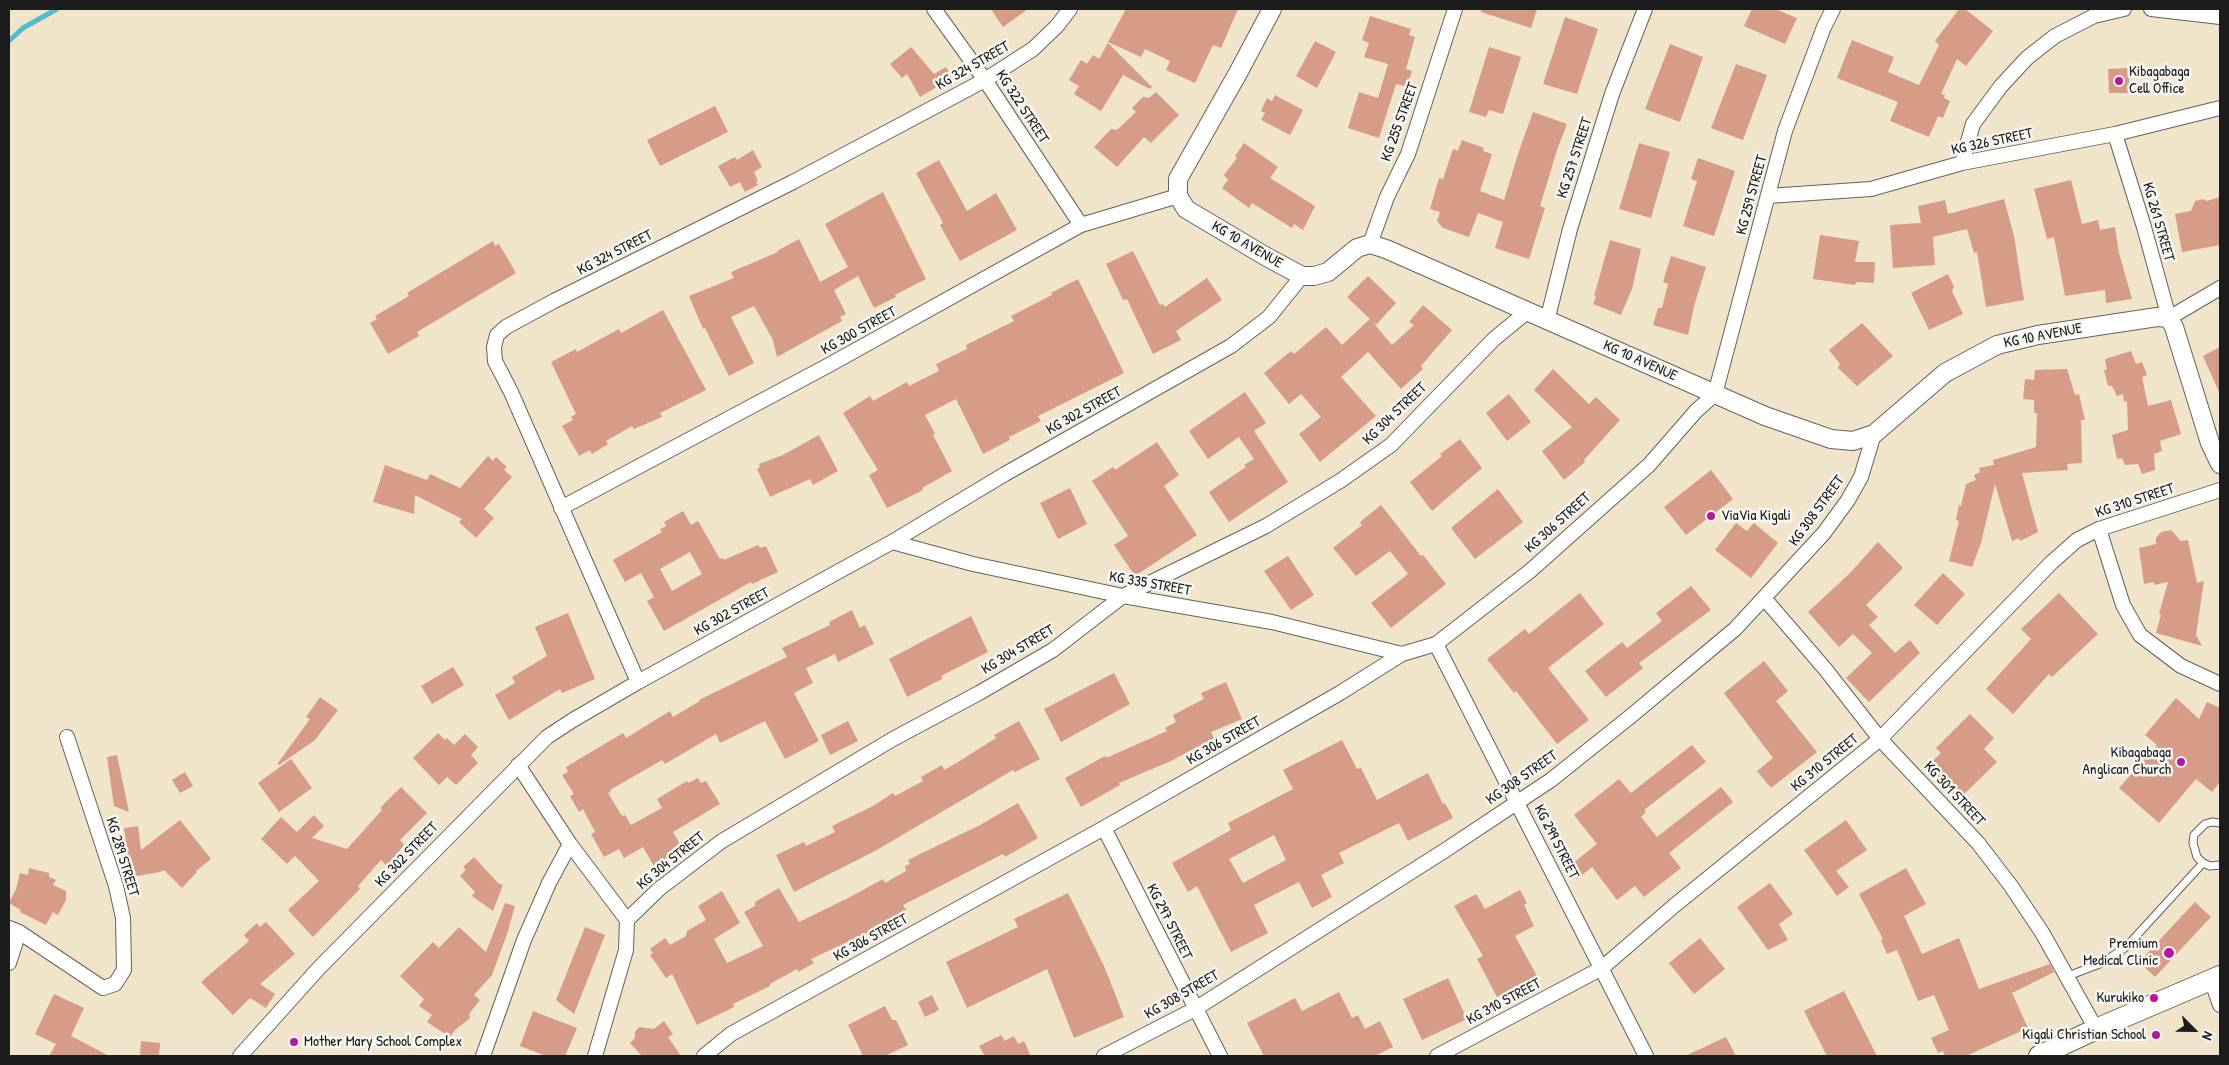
<!DOCTYPE html>
<html>
<head>
<meta charset="utf-8">
<style>
	body { margin:0 }
	#map { position:relative; width:2229px; height:1065px; overflow:hidden; background:#f0e4ca; font-family:"Patrick Hand",sans-serif }
	canvas { display:block }
	.frame { position:absolute; inset:0; border:10px solid #1c1c1c; pointer-events:none }
	.north { position:absolute; left:2169px; top:1005px; width:50px; height:50px; -webkit-text-stroke:4px #f6f6f2; paint-order:stroke; rotate:113deg; font-size:14px; font-weight:700; line-height:20px; text-align:center; color:#1c1c1c }
	.north::after { content:''; display:block; margin:auto; width:18px; height:22px; background:#1c1c1c; clip-path:polygon(50% 0,100% 100%,50% 72%,0 100%) }
</style>
</head>
<body>
<div id="map">
<canvas width="2229" height="1065"></canvas>
<div class="frame"></div>
<div class="north">N</div>
</div>
<script>
const c = document.querySelector('canvas').getContext('2d');
c.lineJoin = 'round';
function toPath(rows) {
  const path = new Path2D();
  for (const r of rows) {
    path.moveTo(r[0], r[1]);
    for (let i = 2; i < r.length; i += 2) path.lineTo(r[i], r[i + 1]);
  }
  return path;
}
function strokePath(path, color, width, dash) {
  c.strokeStyle = color;
  c.lineWidth = width;
  c.lineCap = dash ? 'butt' : 'round';
  c.setLineDash(dash || []);
  c.stroke(path);
}
function fill(path, color) {
  c.fillStyle = color;
  c.fill(path, 'evenodd');
}
function drawText(font, color, halo, rows, align = 'center') {
  c.font = font + ' "Patrick Hand",sans-serif';
  c.lineWidth = 5;
  c.setLineDash([]);
  c.textBaseline = 'middle';
  c.strokeStyle = halo;
  c.fillStyle = color;
  for (const [text, x, y, turn = 0] of rows) {
    c.save();
    c.translate(x, y);
    c.rotate((+turn || 0) * Math.PI / 180);
    c.textAlign = isNaN(turn) ? turn : align;
    if (halo) c.strokeText(text, 0, 0);
    c.fillText(text, 0, 0);
    c.restore();
  }
}
strokePath(toPath([
	[9,41,23,28,57,9]
]), '#51bccc', 5);
fill(toPath([
	[991,9,1028,9,1003,27],
	[1126,9,1238,9,1221,48,1213,45,1195,83,1166,70,1170,61,1145,49,1141,57,1108,42],
	[1481,9,1537,9,1531,28,1481,12],
	[1752,9,1775,9,1797,18,1785,44,1744,26],
	[1959,9,1965,9,1993,31,1966,66,1957,59,1941,94,1945,95,1944,98,1950,101,1943,118,1938,116,1929,137,1890,121,1898,102,1837,78,1852,40,1894,57,1888,72,1919,85,1939,45,1935,41],
	[1370,16,1411,29,1409,35,1415,37,1406,69,1412,71,1407,87,1396,84,1379,138,1348,128,1359,92,1378,98,1388,64,1364,57,1369,43,1362,40],
	[1565,17,1598,29,1577,94,1543,84],
	[1315,41,1336,52,1317,88,1296,76],
	[1108,43,1152,87,1150,89,1123,75,1101,111,1074,94,1079,86,1069,80,1081,60,1087,64,1093,55,1099,59],
	[1670,44,1703,57,1680,122,1645,109],
	[911,47,934,74,946,67,952,78,920,97,907,74,902,78,890,64],
	[1489,47,1521,57,1503,114,1489,110,1486,117,1469,112],
	[1736,64,1767,75,1743,140,1711,128],
	[2128,68,2130,93,2109,93,2108,69],
	[1156,92,1179,115,1151,143,1144,137,1117,167,1094,147,1111,129,1117,130,1136,112,1132,108,1143,97,1149,98],
	[1275,95,1303,110,1290,135,1261,120,1265,113,1261,111,1267,98,1272,101],
	[715,106,728,132,660,166,647,140],
	[1533,112,1567,124,1558,147,1540,206,1545,208,1529,259,1495,248,1503,222,1478,213,1469,237,1443,228,1437,221,1440,212,1430,209,1439,178,1443,179,1453,149,1458,151,1462,140,1484,148,1483,151,1492,154,1480,191,1504,200,1519,151],
	[1244,143,1278,167,1270,178,1315,206,1303,230,1294,224,1292,228,1252,203,1249,208,1222,188,1228,180,1224,175,1237,158,1235,156],
	[1639,143,1670,152,1651,218,1619,209],
	[753,150,762,167,754,172,758,181,756,182,758,185,745,192,740,182,730,187,718,166,735,157,737,160],
	[1698,158,1735,171,1714,236,1683,226,1697,181,1691,179],
	[939,160,967,211,996,193,1017,230,960,261,940,225,943,223,916,173],
	[2071,180,2082,224,2098,220,2100,230,2115,227,2119,253,2132,299,2106,303,2105,290,2065,296,2054,237,2047,239,2034,189],
	[883,192,926,279,895,295,896,297,874,308,858,276,834,290,846,314,840,317,842,321,777,357,773,340,754,306,731,317,754,363,729,376,705,328,703,329,689,296,734,278,731,272,778,252,777,251,799,239,820,282,848,267,825,224],
	[2220,197,2220,245,2182,252,2175,214,2191,211,2195,201,2203,199,2207,201],
	[2004,199,2014,236,2024,300,1986,307,1977,252,1974,253,1967,229,1933,237,1935,265,1893,268,1890,225,1921,223,1918,206,1945,200,1948,214],
	[1820,235,1859,241,1855,262,1875,262,1874,283,1856,282,1855,285,1813,279],
	[1610,240,1641,249,1632,289,1621,315,1593,304,1596,297,1594,296],
	[493,241,495,246,499,244,516,273,417,332,419,336,388,354,370,323,377,319,375,316,409,296,407,293],
	[1133,251,1160,305,1163,304,1165,307,1207,278,1222,300,1176,331,1181,340,1153,354,1127,299,1123,300,1106,264],
	[1671,256,1706,267,1694,306,1688,335,1653,325,1658,308,1662,308,1668,284,1663,282],
	[1948,274,1954,287,1952,291,1963,314,1929,330,1911,293],
	[1368,276,1396,303,1376,325,1347,297],
	[1078,279,1124,373,1038,416,1041,421,1009,437,1010,440,983,454,956,399,925,415,935,434,933,435,952,471,922,488,923,490,887,508,869,475,878,470,843,413,870,396,873,401,907,382,909,386,939,371,936,364,967,349,966,345,1014,321,1011,316,1052,295,1051,293],
	[1423,305,1452,330,1421,366,1423,369,1401,389,1368,352,1341,377,1376,416,1320,462,1299,434,1321,417,1301,394,1289,404,1264,373,1291,351,1294,354,1326,327,1342,345,1370,319,1392,345,1414,325,1409,322],
	[663,310,706,390,660,413,662,417,634,429,632,426,606,441,608,444,592,454,590,450,579,456,562,426,573,420,571,417,576,414,551,362,576,349,577,352,619,329,621,333],
	[1862,323,1893,356,1857,386,1838,368,1840,364,1829,350],
	[2220,347,2220,394,2203,356],
	[2131,351,2136,364,2142,362,2147,375,2142,377,2148,406,2171,400,2181,434,2160,441,2162,451,2154,454,2155,470,2142,474,2138,464,2125,465,2122,458,2117,459,2112,435,2128,430,2127,401,2124,402,2123,394,2117,396,2112,386,2108,386,2104,370,2107,370,2105,359],
	[1553,369,1589,404,1596,397,1620,420,1584,460,1585,462,1564,480,1542,451,1572,427,1534,390],
	[2067,369,2075,395,2079,394,2085,420,2081,420,2082,463,2067,464,2068,470,2022,473,2038,532,2020,541,2019,538,2012,541,1995,484,1981,543,1972,567,1949,561,1959,521,1956,520,1959,505,1961,506,1966,484,1976,480,1974,475,1980,472,1979,468,1994,465,1993,460,2036,447,2037,413,2034,413,2034,400,2023,399,2025,379,2034,380,2035,370],
	[1245,392,1266,423,1254,431,1288,482,1229,522,1209,492,1246,467,1244,465,1254,459,1239,437,1208,459,1189,431],
	[1509,394,1531,422,1507,441,1486,413],
	[819,435,838,471,813,485,810,479,770,497,757,469,760,467,759,464,783,455],
	[1460,439,1482,468,1432,511,1410,482,1442,456,1440,454],
	[1157,442,1179,475,1164,486,1197,535,1135,576,1114,545,1128,536,1092,481,1113,467,1115,470],
	[488,456,493,461,496,457,507,467,504,470,512,477,484,509,494,518,476,538,459,522,462,519,415,495,414,514,373,502,385,465,427,480,430,474,460,488],
	[1711,470,1733,499,1686,535,1664,507],
	[1070,488,1087,524,1058,539,1040,503],
	[1498,489,1523,522,1475,559,1451,528],
	[1381,505,1421,556,1423,555,1446,584,1391,628,1371,603,1408,574,1390,551,1356,576,1333,548,1362,525,1360,522],
	[683,511,691,525,698,521,720,559,723,558,724,560,758,545,760,548,766,546,778,572,752,584,751,582,664,631,647,601,654,597,641,573,625,582,613,560,662,532,660,529,666,526,664,522],
	[690,552,702,574,672,591,660,569],
	[1736,523,1747,531,1754,523,1778,543,1751,578,1715,550],
	[2171,530,2181,541,2188,540,2197,583,2204,581,2196,635,2202,646,2156,633,2161,615,2159,614,2168,582,2154,585,2154,582,2144,584,2139,548,2156,544,2156,538,2161,532],
	[1878,542,1903,568,1866,605,1878,617,1869,625,1895,653,1910,640,1920,653,1869,702,1846,678,1872,653,1853,634,1839,647,1808,612,1849,574],
	[1288,556,1314,595,1291,610,1264,571],
	[1943,573,1965,594,1937,625,1914,605],
	[1691,586,1711,610,1639,663,1643,668,1606,697,1585,671,1622,642,1627,648,1662,621,1656,613],
	[1580,593,1604,624,1548,668,1589,720,1557,744,1516,691,1514,693,1487,659,1525,629,1529,634],
	[2059,593,2098,634,2052,677,2049,674,2013,714,1986,689,2031,639,2021,629],
	[852,610,860,628,865,625,874,644,838,662,835,654,806,668,813,683,794,693,819,741,785,759,765,721,720,743,716,734,665,764,662,760,610,790,611,792,608,793,622,816,625,815,631,825,662,808,657,799,687,781,688,783,698,778,701,783,706,781,720,804,673,832,683,850,654,866,643,847,624,858,619,849,604,857,591,834,595,832,583,809,579,812,570,796,574,794,562,775,568,772,566,767,623,733,626,738,670,711,673,717,700,701,699,700,787,657,782,648,830,625,829,622],
	[568,613,595,679,562,693,560,689,509,720,495,695,515,683,512,677,547,656,535,627],
	[971,616,988,652,941,676,942,679,907,697,889,659],
	[1764,661,1788,691,1776,701,1817,752,1771,788,1757,771,1773,758,1724,693],
	[453,667,464,685,432,704,421,686],
	[1114,673,1130,704,1061,742,1044,709],
	[1226,682,1242,719,1211,732,1214,738,1171,761,1119,783,1120,785,1081,807,1065,778,1105,756,1106,758,1167,731,1165,728,1176,722,1173,715,1204,699,1201,693],
	[320,697,338,710,315,740,279,765,278,763,310,719,306,717],
	[2176,698,2199,719,2207,702,2220,708,2220,782,2212,792,2196,779,2159,823,2119,788,2157,745,2145,735],
	[1970,714,1994,738,1984,749,1997,762,1956,802,1925,768,1941,753,1936,748],
	[848,721,858,741,830,755,821,735],
	[1019,721,1040,759,1015,772,1013,770,875,851,794,892,776,855,804,842,806,846,835,832,832,826,873,806,893,793,895,796,923,781,921,777,942,765,944,770,958,762,996,738,994,735],
	[438,733,445,740,447,738,454,745,465,734,478,747,471,755,478,763,456,785,447,777,439,785,413,758],
	[1342,740,1357,769,1361,768,1377,800,1428,773,1443,804,1445,803,1453,818,1408,841,1399,823,1339,853,1344,863,1321,875,1332,897,1312,908,1299,882,1254,905,1268,933,1231,952,1197,886,1188,892,1172,863,1231,830,1228,823,1293,789,1283,770],
	[1274,835,1286,860,1243,883,1229,859],
	[1692,745,1706,762,1644,810,1646,812,1641,817,1657,837,1721,787,1733,802,1669,853,1681,868,1644,897,1635,886,1617,900,1592,867,1577,879,1568,867,1597,844,1574,815,1619,779,1631,793],
	[117,755,129,812,114,806,107,757],
	[291,759,312,788,279,812,258,783],
	[185,772,193,786,180,793,172,780],
	[401,787,427,813,400,840,404,845,387,866,381,860,358,886,360,889,313,937,288,910,319,881,295,856,287,864,261,839,281,817,297,832,314,815,324,826,312,838,347,849,382,810,380,808],
	[1018,803,1038,838,1005,857,1003,854,903,905,906,910,873,930,811,959,814,963,798,972,797,969,770,984,770,986,733,1004,734,1007,697,1025,672,974,666,978,650,955,653,953,650,949,665,938,670,945,686,936,687,931,706,920,698,906,722,891,740,923,714,939,727,963,763,946,744,912,755,906,755,902,779,888,799,922,850,897,883,879,885,883,906,871,905,866,910,864,908,860,980,825],
	[180,820,211,859,196,871,197,872,182,888,164,870,160,872,131,877,124,828,138,826,141,850],
	[1846,820,1867,850,1836,871,1849,887,1837,896,1804,850],
	[474,857,498,883,503,885,493,911,472,896,475,892,460,876,466,870,463,867],
	[29,868,49,873,49,877,56,880,53,885,66,891,66,900,58,915,53,912,46,925,20,912,21,910,9,903,16,889,20,873,28,875],
	[1906,868,1926,904,1904,916,1922,954,1959,938,1979,989,2050,964,2054,972,2012,993,2028,1028,1966,1056,1945,1056,1943,1051,1938,1053,1931,1038,1949,1030,1934,995,1918,1001,1897,950,1887,954,1881,940,1883,939,1859,894],
	[1770,883,1793,914,1779,924,1788,940,1768,950,1737,907],
	[1520,890,1527,903,1524,905,1534,926,1515,936,1537,976,1497,997,1477,959,1483,956,1454,906,1476,894,1485,909],
	[1068,893,1104,966,1124,1017,1074,1038,1047,969,967,1008,946,962,1018,927,1014,919],
	[2195,902,2211,917,2155,977,2139,962],
	[505,903,515,906,507,934,492,975,474,995,480,1000,469,1014,470,1018,455,1030,450,1037,427,1022,432,1015,419,1006,424,999,400,976,433,942,439,948,459,927,486,952],
	[266,922,295,954,260,984,275,994,266,1008,250,998,233,1015,201,982,249,941,244,935,257,923,260,927],
	[585,927,605,935,574,1014,556,1000],
	[1700,938,1725,969,1694,994,1669,963],
	[1448,978,1467,1019,1422,1040,1403,999],
	[1844,991,1877,1056,1827,1056,1804,1011],
	[1339,992,1352,1018,1358,1015,1365,1029,1380,1021,1393,1047,1375,1056,1264,1056,1247,1023,1295,998,1302,1011],
	[54,994,84,1008,71,1036,109,1056,49,1056,56,1044,35,1034],
	[932,995,939,1010,925,1017,918,1002],
	[885,1006,892,1020,896,1020,908,1045,885,1056,863,1056,848,1025],
	[533,1011,577,1028,565,1056,546,1056,520,1046],
	[664,1021,673,1034,668,1037,681,1056,642,1056,630,1043,635,1038,635,1032,639,1027,654,1029],
	[1001,1035,1005,1041,1014,1036,1018,1044,1024,1041,1031,1056,985,1056,979,1046],
	[1726,1037,1736,1056,1685,1056],
	[141,1041,160,1043,159,1056,140,1056]
]), '#d69c87');
const service = toPath([
	[2220,823,2212,822,2205,824,2194,835,2193,843,2197,857,2203,863,2210,866,2220,865],
	[2068,976,2102,963,2126,947,2203,863]
]);
const minor = toPath([
	[934,9,985,80,1081,225],
	[2151,9,2220,17],
	[2115,134,2144,227,2169,318,2220,288],
	[1962,163,1973,124,2001,86,2027,58,2055,36,2094,16,2124,9],
	[1768,196,1871,189,1962,163,2115,134,2220,108],
	[1370,244,1387,197,1408,154,1455,9],
	[1547,321,1570,229,1612,94,1645,9],
	[561,508,829,365,1081,225,1178,196],
	[2099,529,2123,605,2140,635,2181,666,2220,684],
	[892,542,973,564,1123,596,1272,622,1402,654],
	[1764,598,1826,670,1880,739,1978,843,2011,886,2043,934,2096,1029],
	[1436,644,1646,1056],
	[638,682,511,392,495,361,494,347,497,335,506,327,554,301,793,182,985,80,1033,49,1057,26,1070,9],
	[518,765,570,844,627,920],
	[1104,828,1220,1056],
	[9,928,19,932,103,988,115,984,124,970,123,918,116,886,67,737],
	[9,963,19,932],
	[2211,979,2220,1005],
	[240,1056,319,968,547,737,573,720,638,682,892,542,1005,474,1231,346,1269,317,1302,276],
	[483,1056,524,940,549,883,570,844],
	[595,1056,626,950,627,920,659,889,722,841,893,739,979,693,1053,650,1123,596,1266,526,1340,481,1391,445,1494,339,1528,311],
	[704,1056,731,1034,1104,828,1340,693,1402,654,1436,644,1530,571,1649,465,1696,411,1715,394,1785,131,1824,27,1833,9],
	[1104,1056,1195,1009,1444,851,1551,780,1631,716,1735,629,1824,533,1848,500,1861,477,1874,434],
	[1437,1056,1602,968,1675,905,1880,739,2051,563,2077,540,2099,529,2220,490]
]);
const tertiary = toPath([
	[1272,9,1238,73,1178,179,1178,196,1186,209,1265,256,1302,276,1314,276,1328,272,1357,248,1370,244,1386,249,1765,416,1831,439,1853,441,1874,434,1945,373,1997,345,2038,335,2157,317,2169,318,2174,327,2210,443,2220,464]
]);
const secondary = toPath([
	[2039,1056,2096,1029,2220,976]
]);
strokePath(service, '#666259', 9);
strokePath(minor, '#666259', 16);
strokePath(tertiary, '#666259', 20);
strokePath(secondary, '#666259', 22);
strokePath(service, '#fff', 7);
strokePath(minor, '#fff', 14);
strokePath(tertiary, '#fff', 18);
strokePath(secondary, '#fff', 20);
for (const [x, y, r, color] of [
	[2119,81,5,"#b5179e"],
	[1711,516,5,"#b5179e"],
	[2181,762,5,"#b5179e"],
	[2169,953,6,"#b5179e"],
	[2154,998,5,"#b5179e"],
	[2156,1035,5,"#b5179e"],
	[294,1042,5,"#b5179e"]
]) {
  const dot = new Path2D();
  dot.arc(x, y, r, 0, 2 * Math.PI);
  c.fillStyle = color;
  c.fill(dot);
  strokePath(dot, '#f6f6f2', 2);
}
drawText('15px', '#1c1c1c', '#f6f6f2', [
	["KG 324 STREET",973,66,-30],
	["KG 322 STREET",1022,107,57],
	["KG 255 STREET",1400,122,-70],
	["KG 326 STREET",1992,142,-12],
	["KG 257 STREET",1575,158,-72],
	["KG 259 STREET",1752,195,-75],
	["KG 261 STREET",2158,222,74],
	["KG 10 AVENUE",1247,245,30],
	["KG 324 STREET",615,253,-27],
	["KG 300 STREET",859,331,-29],
	["KG 10 AVENUE",2043,336,-11],
	["KG 10 AVENUE",1640,361,24],
	["KG 302 STREET",1084,411,-29],
	["KG 304 STREET",1395,414,-44],
	["KG 310 STREET",2135,501,-18],
	["KG 308 STREET",1817,511,-54],
	["KG 306 STREET",1558,523,-42],
	["KG 335 STREET",1150,584,10],
	["KG 302 STREET",732,612,-29],
	["KG 304 STREET",1018,650,-31],
	["KG 306 STREET",1224,741,-30],
	["KG 310 STREET",1825,763,-39],
	["KG 308 STREET",1522,778,-35],
	["KG 301 STREET",1954,794,47],
	["KG 299 STREET",1556,842,63],
	["KG 302 STREET",407,855,-46],
	["KG 289 STREET",122,857,73],
	["KG 304 STREET",671,861,-39],
	["KG 297 STREET",1169,922,63],
	["KG 306 STREET",871,938,-29],
	["KG 308 STREET",1182,995,-30],
	["KG 310 STREET",1504,1002,-28]
]);
drawText('15px', '#1c1c1c', '#f6f6f2', [
	["Kibagabaga",2129,72,"left"],
	["Cell Office",2129,89,"left"],
	["ViaVia Kigali",1721,516,"left"],
	["Kibagabaga",2171,753],
	["Anglican Church",2171,770],
	["Premium",2158,944],
	["Medical Clinic",2158,961],
	["Kurukiko",2144,998],
	["Kigali Christian School",2146,1035],
	["Mother Mary School Complex",304,1042,"left"]
], 'right');
</script>
</body>
</html>
